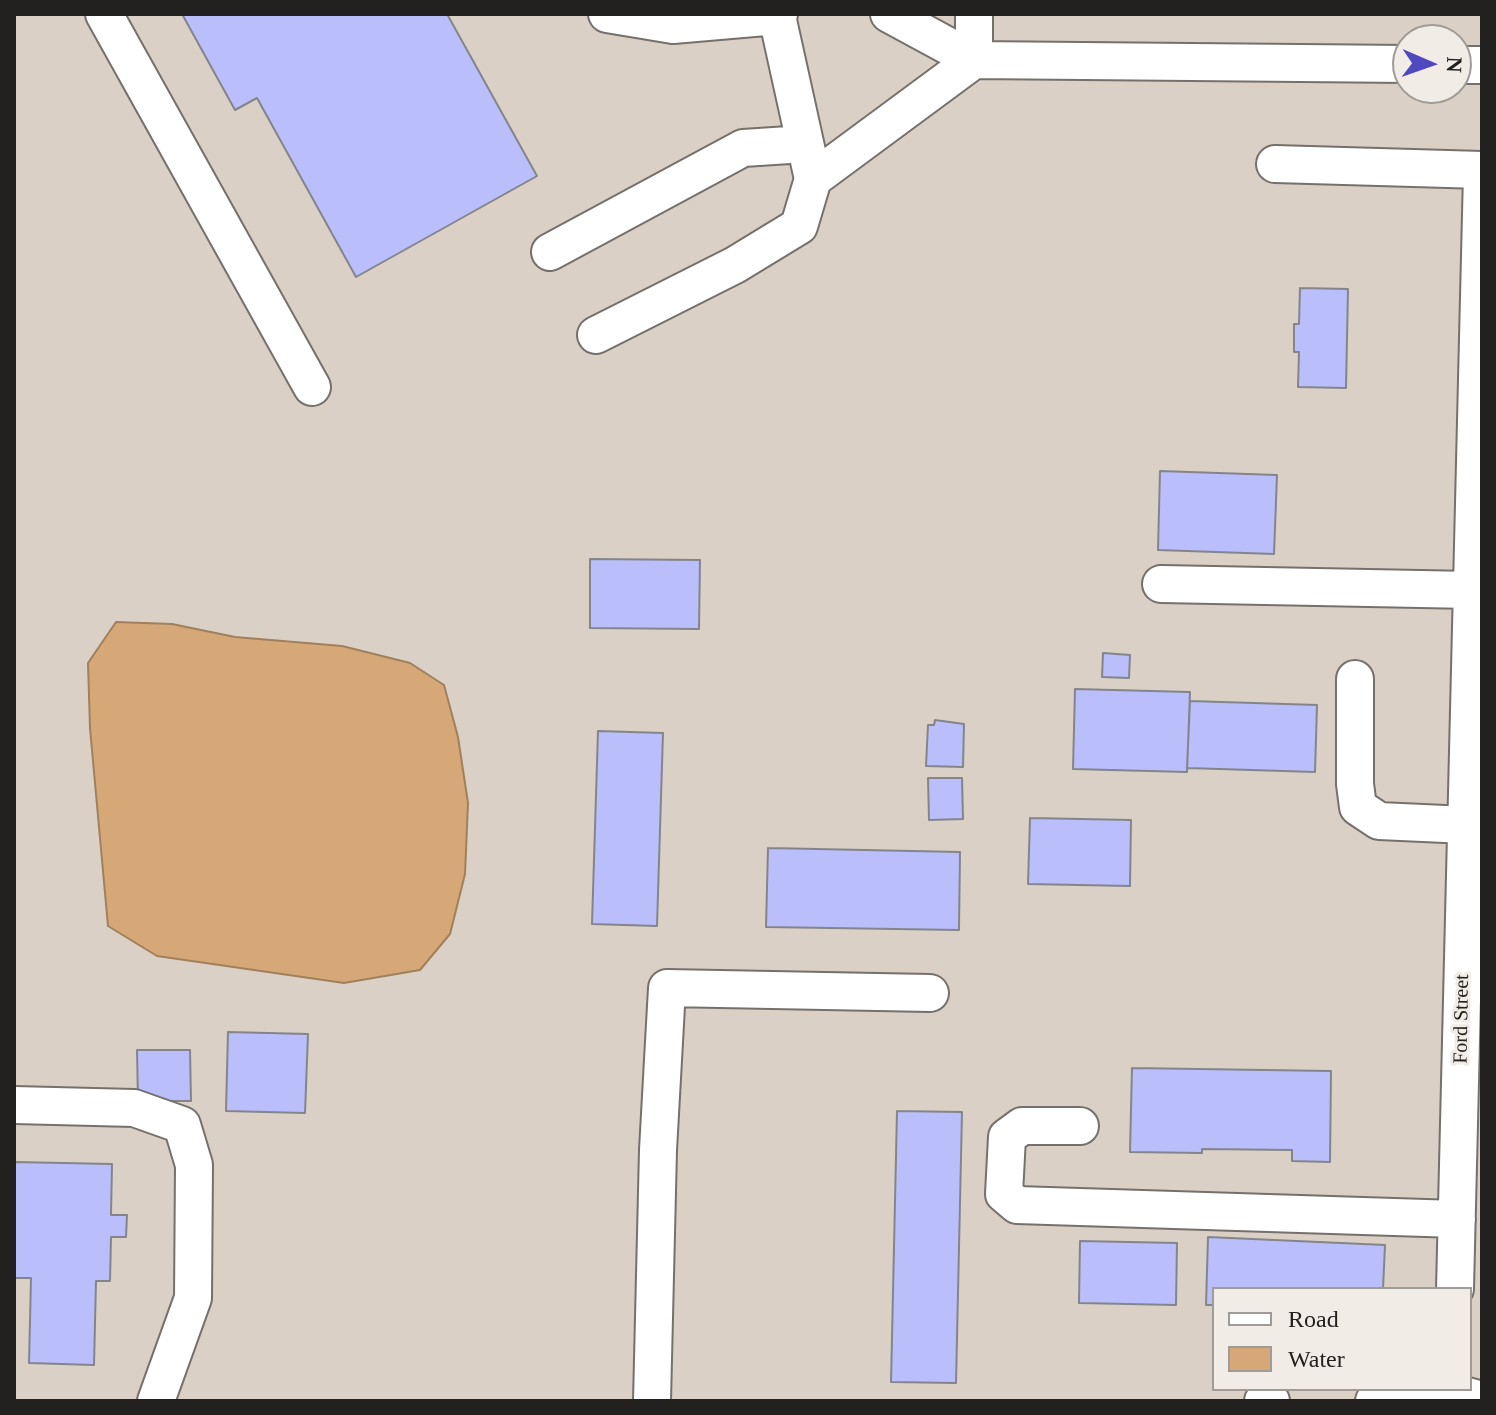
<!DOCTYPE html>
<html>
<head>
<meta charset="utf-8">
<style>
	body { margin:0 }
	#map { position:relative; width:1496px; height:1415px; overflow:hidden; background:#e4dfd9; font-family:"Times New Roman",serif }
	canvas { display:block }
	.frame { position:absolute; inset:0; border:16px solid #23211f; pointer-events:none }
	.legend { position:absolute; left:1212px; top:1287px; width:260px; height:104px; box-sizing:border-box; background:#f1ece6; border:2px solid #9f9b96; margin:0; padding:10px 14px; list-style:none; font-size:24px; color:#23211f }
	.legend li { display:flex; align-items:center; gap:16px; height:40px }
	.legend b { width:40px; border:2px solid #9f9b96 }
	.north { position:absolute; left:1392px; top:24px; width:80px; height:80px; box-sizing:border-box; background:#f1ece6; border:2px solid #9f9b96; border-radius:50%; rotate:92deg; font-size:22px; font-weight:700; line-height:32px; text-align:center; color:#23211f }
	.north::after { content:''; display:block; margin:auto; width:28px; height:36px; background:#5048bf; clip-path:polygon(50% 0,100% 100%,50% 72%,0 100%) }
</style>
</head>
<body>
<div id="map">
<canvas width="1496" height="1415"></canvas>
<div class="frame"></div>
<ul class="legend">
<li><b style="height:10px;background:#fff"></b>Road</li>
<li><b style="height:22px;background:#d6a877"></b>Water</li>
</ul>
<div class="north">N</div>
</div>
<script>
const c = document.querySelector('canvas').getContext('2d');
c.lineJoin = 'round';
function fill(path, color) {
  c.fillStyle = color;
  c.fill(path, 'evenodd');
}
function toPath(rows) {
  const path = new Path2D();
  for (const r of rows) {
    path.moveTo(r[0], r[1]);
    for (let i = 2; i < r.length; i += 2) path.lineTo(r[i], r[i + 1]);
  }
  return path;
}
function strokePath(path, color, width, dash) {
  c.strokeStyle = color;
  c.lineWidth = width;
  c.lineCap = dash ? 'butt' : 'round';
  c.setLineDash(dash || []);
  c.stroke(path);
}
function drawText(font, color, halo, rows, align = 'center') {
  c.font = font + ' "Times New Roman",serif';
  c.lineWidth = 6;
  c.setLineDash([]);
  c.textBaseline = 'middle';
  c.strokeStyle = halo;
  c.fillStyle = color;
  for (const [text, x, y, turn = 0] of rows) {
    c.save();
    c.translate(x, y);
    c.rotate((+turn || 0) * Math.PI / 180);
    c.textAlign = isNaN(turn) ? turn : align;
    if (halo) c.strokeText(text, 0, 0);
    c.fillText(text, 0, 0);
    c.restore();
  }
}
fill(toPath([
	[14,14,1482,14,1482,1401,14,1401],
	[1408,40,1456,40,1456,88,1408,88],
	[1214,1289,1470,1289,1470,1389,1214,1389]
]), '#dbd0c6');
const water = toPath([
	[116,622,172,624,235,637,342,646,410,663,444,685,458,737,468,803,465,874,450,934,420,970,344,983,157,956,108,926,90,728,88,663,116,622]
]);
fill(water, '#d6a877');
strokePath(water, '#a0805d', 2);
const building = toPath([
	[182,14,447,14,537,176,356,277,257,98,235,110,182,14],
	[1300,288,1348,289,1346,388,1298,387,1299,352,1294,352,1294,324,1299,324,1300,288],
	[1160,471,1277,475,1274,554,1158,550,1160,471],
	[590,559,700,560,699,629,590,628,590,559],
	[1103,653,1130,655,1129,678,1102,677,1103,653],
	[1075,689,1190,692,1187,772,1073,769,1075,689],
	[1190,701,1317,705,1315,772,1187,768,1190,701],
	[935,720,964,724,963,767,926,766,928,725,934,725,935,720],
	[598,731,663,733,657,926,592,924,598,731],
	[928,778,962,778,963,819,929,820,928,778],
	[1030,818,1131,820,1130,886,1028,884,1030,818],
	[768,848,960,852,959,930,766,927,768,848],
	[228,1032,308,1034,305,1113,226,1111,228,1032],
	[137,1050,190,1050,191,1101,138,1101,137,1050],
	[1132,1068,1331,1071,1330,1162,1292,1161,1292,1150,1202,1149,1202,1153,1130,1152,1132,1068],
	[897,1111,962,1112,956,1383,891,1382,897,1111],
	[14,1162,112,1164,111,1215,127,1215,126,1237,111,1237,110,1281,96,1281,94,1365,29,1363,31,1278,14,1278,14,1162],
	[1208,1237,1385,1245,1383,1289,1214,1289,1214,1305,1206,1305,1208,1237],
	[1080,1241,1177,1243,1176,1305,1079,1303,1080,1241]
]);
fill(building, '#babffb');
strokePath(building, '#84858b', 2);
const minor = toPath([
	[104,14,312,387],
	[607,14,673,25,777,16],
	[889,14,974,60,974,14],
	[1456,65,1482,65],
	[1275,164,1482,170],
	[813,179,974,60,1408,64],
	[550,252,743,148,805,144],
	[596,335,735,265,799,226,813,179,777,16,779,14],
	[1161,584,1472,590],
	[1355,679,1355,784,1358,807,1379,821,1467,825],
	[14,1105,134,1108,182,1125,194,1165,193,1298,156,1401],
	[1080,1126,1022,1126,1007,1137,1004,1194,1017,1205,1457,1219],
	[1455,1289,1482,173],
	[652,1401,658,1150,667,988,930,993],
	[1263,1401,1271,1401],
	[1374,1401,1418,1392,1446,1390,1482,1400]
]);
strokePath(minor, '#75706b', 40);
strokePath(minor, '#fff', 36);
drawText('20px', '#23211f', '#f1ece6', [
	["Ford Street",1462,1019,-89]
]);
</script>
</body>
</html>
